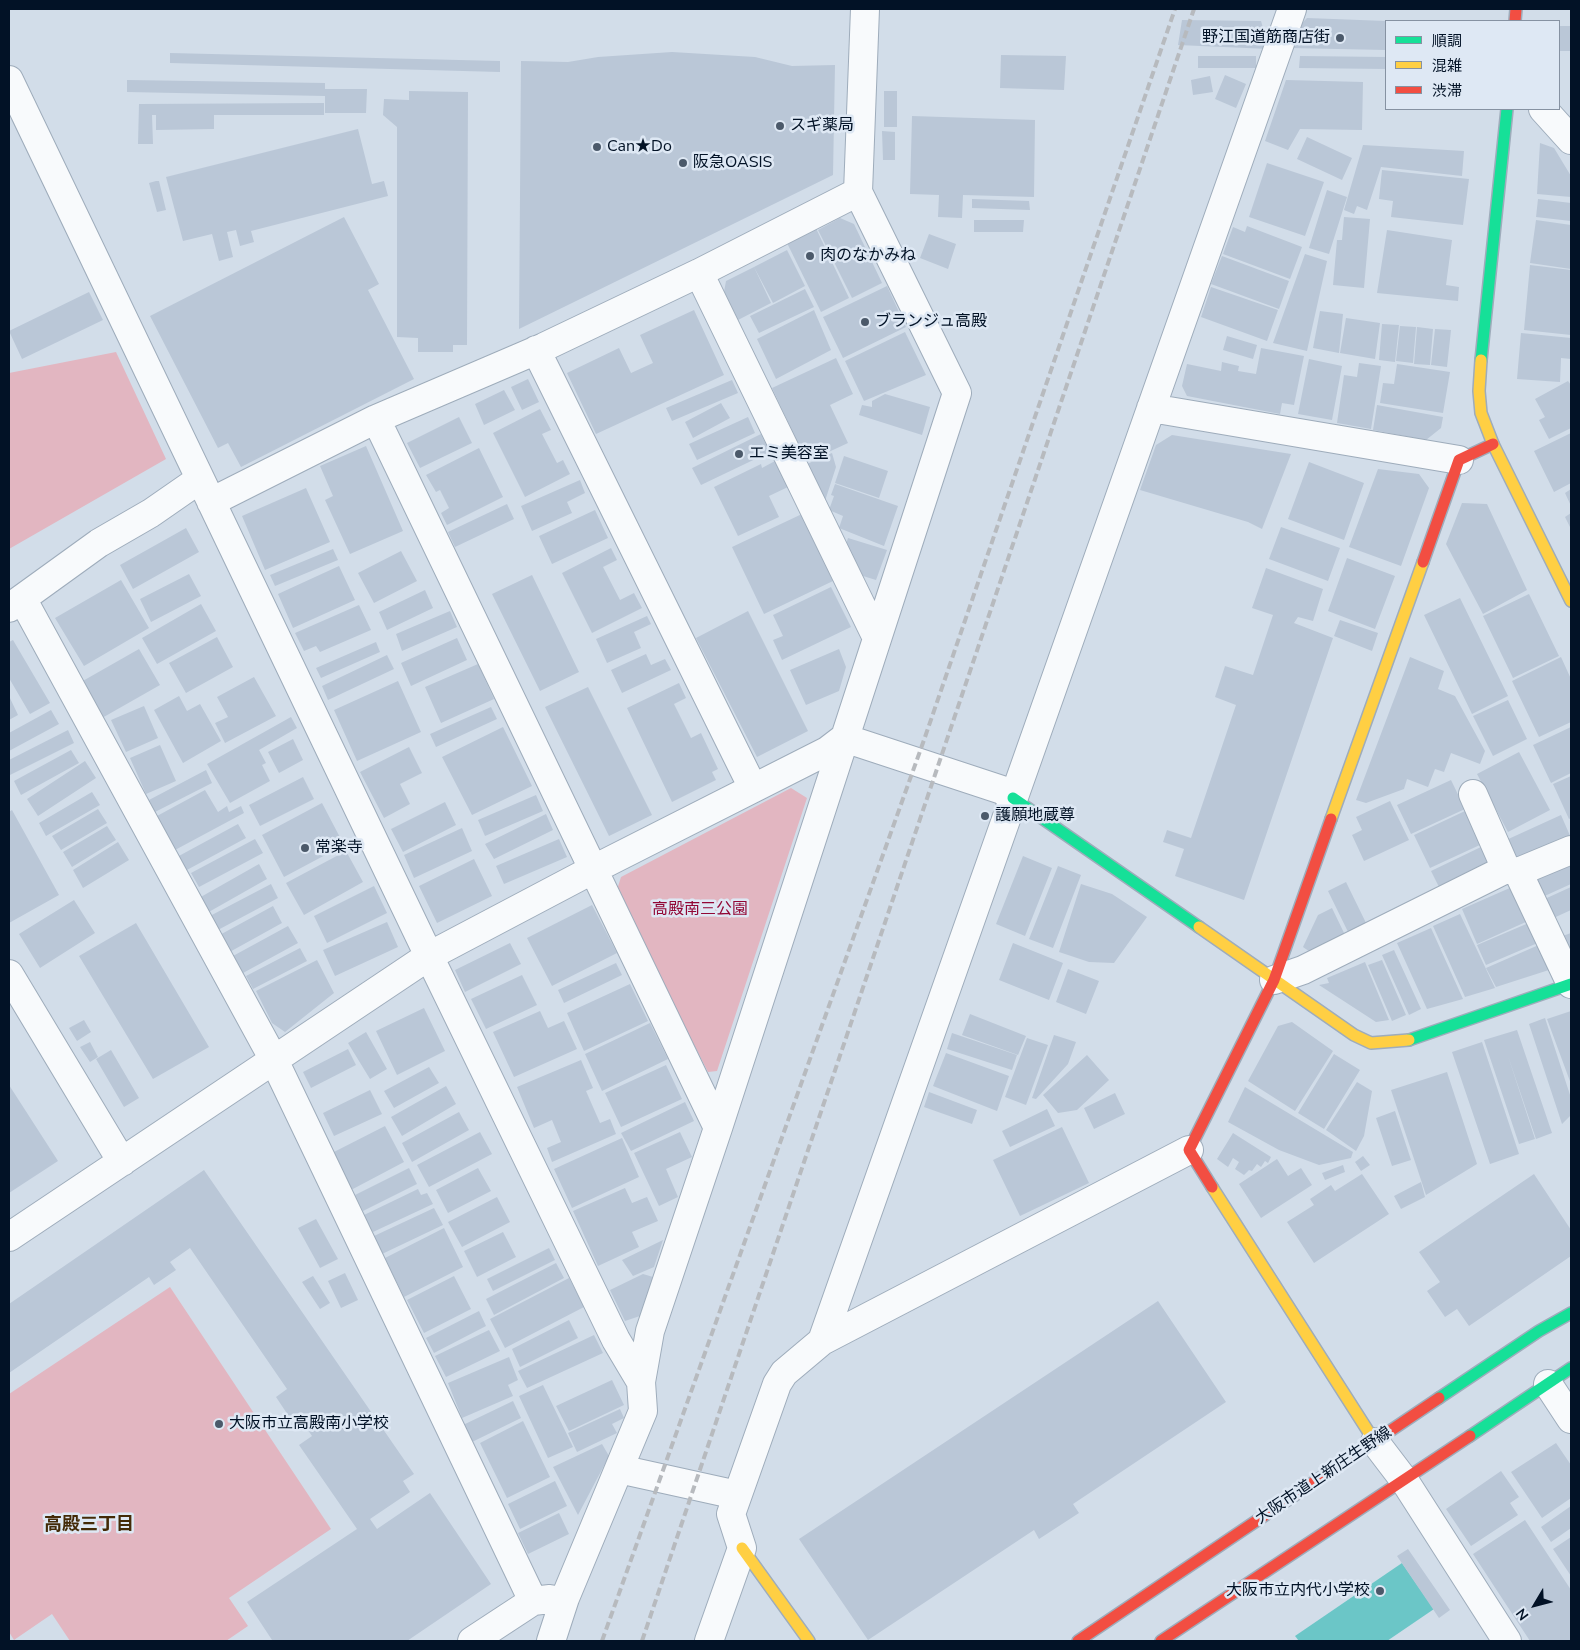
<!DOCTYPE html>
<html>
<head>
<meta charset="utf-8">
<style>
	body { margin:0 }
	#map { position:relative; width:1580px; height:1650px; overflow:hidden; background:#d2dde9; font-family:"Nunito Sans","Noto Sans JP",sans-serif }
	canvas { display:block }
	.frame { position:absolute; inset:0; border:10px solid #021226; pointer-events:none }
	.legend { position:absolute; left:1385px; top:20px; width:175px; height:90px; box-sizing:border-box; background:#dee8f4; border:1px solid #8692a2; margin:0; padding:6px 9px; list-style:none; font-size:15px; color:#021226 }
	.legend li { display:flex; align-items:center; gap:10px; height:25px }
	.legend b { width:25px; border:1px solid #8692a2 }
	.north { position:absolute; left:1510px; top:1580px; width:50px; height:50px; -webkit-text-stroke:4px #dee8f4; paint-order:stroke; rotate:233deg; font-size:14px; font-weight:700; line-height:20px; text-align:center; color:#021226 }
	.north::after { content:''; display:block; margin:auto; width:18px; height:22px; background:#021226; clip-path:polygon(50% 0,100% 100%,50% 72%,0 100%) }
</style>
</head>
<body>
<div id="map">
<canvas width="1580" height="1650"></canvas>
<div class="frame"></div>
<ul class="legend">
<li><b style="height:6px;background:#16e098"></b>順調</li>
<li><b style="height:6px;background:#ffcf43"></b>混雑</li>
<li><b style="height:6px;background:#f24e42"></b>渋滞</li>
</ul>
<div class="north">N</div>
</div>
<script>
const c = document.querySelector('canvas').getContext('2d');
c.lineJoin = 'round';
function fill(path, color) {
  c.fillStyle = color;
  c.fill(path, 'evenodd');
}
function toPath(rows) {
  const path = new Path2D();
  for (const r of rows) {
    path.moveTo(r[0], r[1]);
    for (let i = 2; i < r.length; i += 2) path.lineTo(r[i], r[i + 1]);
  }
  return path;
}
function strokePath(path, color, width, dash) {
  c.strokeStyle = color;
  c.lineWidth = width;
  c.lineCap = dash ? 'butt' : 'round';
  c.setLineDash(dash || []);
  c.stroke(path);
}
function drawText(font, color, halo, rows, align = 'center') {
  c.font = font + ' "Nunito Sans","Noto Sans JP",sans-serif';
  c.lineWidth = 5;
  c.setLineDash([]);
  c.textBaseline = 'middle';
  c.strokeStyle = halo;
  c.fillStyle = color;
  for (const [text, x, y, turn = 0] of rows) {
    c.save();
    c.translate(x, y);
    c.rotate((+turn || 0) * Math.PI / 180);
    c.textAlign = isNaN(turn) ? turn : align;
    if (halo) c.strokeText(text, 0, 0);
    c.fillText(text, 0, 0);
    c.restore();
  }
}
fill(toPath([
	[116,352,166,459,9,549,9,373],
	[791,788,807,798,717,1071,708,1072,616,893,621,877],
	[170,1287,331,1529,229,1598,248,1626,226,1641,70,1641,52,1614,14,1640,9,1632,9,1394]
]), '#e2b6c1');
fill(toPath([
	[1402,1563,1434,1609,1387,1641,1299,1641,1295,1636]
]), '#6bc6c7');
fill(toPath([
	[1307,18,1386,21,1386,50,1290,48,1297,28],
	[1182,20,1261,21,1269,49,1178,45],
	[1559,26,1571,26,1571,51,1559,51],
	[672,52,755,57,792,66,835,65,833,175,519,329,521,61,568,62,598,57],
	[170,53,500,61,500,72,170,63],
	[1001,55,1066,56,1064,90,1000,88],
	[1198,56,1256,56,1256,68,1198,68],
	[1300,56,1386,57,1386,69,1299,68],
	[1225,75,1246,84,1236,108,1215,99],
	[1210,76,1213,92,1193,95,1191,80],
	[127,80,325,83,325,89,367,89,366,113,325,113,325,96,127,92],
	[1286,80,1363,82,1362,130,1300,129,1288,150,1265,141],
	[409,91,468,92,467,345,453,345,453,352,418,352,418,338,397,337,397,127,383,115,384,99,409,100],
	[884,91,897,91,897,127,884,127],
	[324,103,324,115,214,115,214,129,156,130,156,115,152,115,153,144,138,144,139,104],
	[912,116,1035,120,1034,197,963,195,962,218,938,217,939,195,910,194],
	[358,129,372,184,384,181,388,196,251,231,254,242,240,246,236,230,227,232,233,257,219,261,212,234,183,241,166,177],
	[882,131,895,132,895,160,883,160],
	[1307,137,1352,158,1342,180,1297,159],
	[1540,143,1554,148,1571,176,1571,197,1537,194],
	[1363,145,1464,151,1462,176,1381,167,1367,210,1357,206,1354,214,1344,210],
	[1267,163,1324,182,1305,236,1249,217],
	[1382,170,1469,179,1463,225,1391,217,1393,201,1379,199],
	[156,181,159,181,166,210,157,212,149,183],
	[1327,190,1347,197,1329,254,1309,248],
	[972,199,1029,201,1030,210,972,208],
	[1538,199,1571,203,1571,221,1536,217],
	[344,217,379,284,368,290,414,379,241,467,228,443,218,448,150,316],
	[1344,217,1370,219,1364,288,1333,285,1337,240,1342,240],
	[840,218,854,224,882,283,852,298,818,230],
	[974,220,1024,220,1023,232,974,232],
	[1536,220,1571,225,1571,269,1530,263],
	[813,222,849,298,821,312,787,243],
	[1247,226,1302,247,1290,279,1223,254,1233,227,1245,232],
	[1387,230,1452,240,1446,285,1459,287,1458,301,1377,293],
	[929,234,956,244,948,269,920,258],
	[787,250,805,286,773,303,754,267],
	[1305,254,1327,261,1307,351,1273,343],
	[1222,256,1289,281,1279,309,1211,284],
	[1530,265,1571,270,1571,335,1524,330],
	[754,267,771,303,738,320,724,292,726,281],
	[887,286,906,327,843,358,823,317],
	[1211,287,1278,310,1267,341,1201,317],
	[805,289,814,307,759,333,750,316],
	[89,292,103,320,22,359,9,331],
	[694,310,724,375,596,434,567,373,619,348,631,373,653,363,640,335],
	[814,310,831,350,776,379,757,339],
	[1320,311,1343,314,1339,353,1313,348],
	[1346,318,1380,323,1375,359,1340,353],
	[1382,324,1399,325,1395,362,1379,360],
	[1400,326,1416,327,1413,363,1396,361],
	[1417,327,1433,329,1430,365,1414,364],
	[1435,329,1451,330,1447,367,1431,365],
	[905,332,926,375,864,401,845,361],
	[1521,333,1571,338,1571,359,1561,358,1560,382,1517,379],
	[1227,336,1257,345,1253,359,1223,350],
	[1261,348,1304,356,1294,405,1282,403,1280,414,1187,396,1182,386,1187,364,1221,371,1222,362,1239,366,1238,371,1256,374],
	[836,358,853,394,830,405,848,443,807,462,772,388],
	[1309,359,1342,366,1332,420,1298,414],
	[1359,363,1381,366,1371,429,1337,423,1344,375,1357,377],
	[1397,364,1450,372,1443,413,1380,403,1383,383,1394,384],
	[528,379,539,402,522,410,511,387],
	[732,380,738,393,672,421,666,408],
	[1568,381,1571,385,1571,428,1549,439,1539,420,1545,417,1535,399],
	[504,390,515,410,484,425,475,404],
	[885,394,930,407,922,435,859,415,862,405,872,407,872,401],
	[721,403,730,418,693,438,685,422],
	[1377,405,1443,417,1441,428,1426,440,1373,430],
	[540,409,551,430,542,434,557,463,563,460,570,474,525,497,493,433],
	[459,417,472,443,420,468,407,443],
	[748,417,755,433,697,460,689,444],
	[1571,433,1571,483,1554,492,1534,451],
	[761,434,770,452,701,485,692,468],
	[1172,435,1291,454,1262,529,1248,522,1140,490,1156,445],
	[366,446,403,531,350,554,325,500,333,496,320,466],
	[479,448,503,497,447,525,441,513,449,508,440,490,436,492,426,475],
	[832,453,836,467,825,501,807,464],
	[844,456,888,471,879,498,835,483],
	[775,461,788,487,769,496,779,517,738,536,714,487,761,464,762,468],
	[1309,462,1364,483,1344,540,1288,519],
	[1378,469,1419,474,1429,488,1401,566,1349,547],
	[580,480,585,493,567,502,572,513,532,531,521,506],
	[835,484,898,506,884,546,839,528,843,516,829,510,834,496,831,495],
	[306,488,330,542,265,570,242,516],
	[1571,489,1571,506,1565,493],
	[1462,503,1487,504,1527,590,1483,614,1446,544],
	[507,504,514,519,455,547,448,532],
	[595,510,608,538,552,564,539,536],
	[1571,513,1571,529,1565,517],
	[802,514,833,581,764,614,732,547],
	[1281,527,1340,548,1328,581,1269,559],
	[186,528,199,552,133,589,120,565],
	[848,538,887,550,876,580,863,576,846,544],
	[611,548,617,560,603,567,620,600,634,593,642,608,592,633,562,573],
	[333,549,338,560,275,586,270,575],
	[401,551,417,581,374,603,358,573],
	[1347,558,1395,576,1375,629,1328,611],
	[339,566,355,600,293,628,278,594],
	[1266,568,1323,589,1313,621,1298,617,1294,623,1333,638,1244,900,1175,876,1184,849,1163,842,1167,830,1191,838,1236,705,1215,697,1225,666,1253,675,1273,615,1252,608],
	[189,574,201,596,151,622,140,599],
	[532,575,579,672,540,691,492,594],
	[121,580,149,628,84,666,55,618],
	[831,587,851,627,782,660,773,640,783,636,773,615],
	[425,590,433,608,387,630,379,612],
	[1529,594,1559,656,1513,678,1483,616],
	[1460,598,1508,696,1472,714,1424,615],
	[201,604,216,631,157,664,142,638],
	[359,605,371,630,320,652,316,646,304,651,295,633],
	[450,611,457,627,402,651,396,634],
	[748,611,808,731,757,757,696,638],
	[647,616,651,624,634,632,641,648,607,663,596,639],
	[1340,620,1378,633,1372,651,1334,636],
	[217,637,233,667,186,693,169,663],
	[457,638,467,660,411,686,401,663],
	[13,640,50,703,30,714,9,678,9,642],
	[376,642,380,652,321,678,316,668],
	[139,649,160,685,102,718,81,682],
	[839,649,846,667,839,691,806,705,790,670],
	[646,654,651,665,665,659,671,670,622,693,611,670],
	[387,655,394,669,328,700,322,686],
	[1410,657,1444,671,1438,689,1455,696,1485,751,1480,764,1451,753,1444,772,1435,769,1428,787,1407,779,1404,789,1366,803,1356,800],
	[1561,657,1571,679,1571,722,1539,737,1512,681],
	[478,664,494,699,441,723,425,687],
	[254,677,276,716,225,743,215,723,228,717,217,697],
	[398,681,421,732,357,761,334,710],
	[679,683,686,698,674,704,691,738,701,733,718,769,712,772,716,780,672,802,627,708],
	[588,687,652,815,609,836,545,707],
	[9,696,18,715,9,720],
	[179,696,187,711,200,704,221,741,183,763,154,710],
	[1508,700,1527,739,1493,756,1473,716],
	[144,706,158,738,126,752,111,720],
	[491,707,497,719,436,747,430,734],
	[51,710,59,724,9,751,9,733],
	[291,717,297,728,259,750,266,763,262,765,270,781,230,803,207,764],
	[503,727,532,786,472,815,442,757],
	[1571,727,1571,773,1551,783,1533,745],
	[68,730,74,743,10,775,9,760],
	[293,739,303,760,279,773,268,752],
	[160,745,176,781,146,794,130,758],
	[409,747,422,773,400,784,410,804,384,818,360,772],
	[71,750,79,763,21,795,14,781],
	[1519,752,1550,810,1508,832,1477,774],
	[85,761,96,778,38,816,27,799],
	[206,770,212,783,155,812,149,800],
	[1571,776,1571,818,1569,819,1553,784],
	[303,777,314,799,260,826,249,805],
	[1451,780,1465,809,1411,834,1397,805],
	[205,790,218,812,227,806,229,812,241,806,244,813,175,850,157,816],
	[92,792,100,805,46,836,39,823],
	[536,795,543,811,485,836,478,820],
	[1390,801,1409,840,1364,861,1352,835,1362,830,1356,817],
	[445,802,456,825,403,852,391,829],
	[322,803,344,845,284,877,262,835],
	[98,809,107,823,61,850,52,836],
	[12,810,59,895,9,923,9,812],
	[1465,811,1482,844,1430,868,1414,835],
	[546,814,553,830,494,859,485,844],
	[1561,815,1571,838,1516,865,1504,841],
	[238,824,246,838,185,871,177,857],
	[107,826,116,840,72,867,63,852],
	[462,828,472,851,414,878,404,855],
	[255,839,263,853,199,887,191,873],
	[559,839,567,857,504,884,496,866],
	[118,842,129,860,83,888,73,870],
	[1483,846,1493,867,1441,891,1431,871],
	[346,851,363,882,304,915,286,883],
	[1023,856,1052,868,1025,936,996,924],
	[474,859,492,896,437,923,419,886],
	[1571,863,1571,884,1538,899,1530,882],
	[259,864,267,879,207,913,199,898],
	[1058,866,1081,875,1053,948,1029,939],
	[1346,882,1368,927,1350,936,1328,891],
	[271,884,278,898,216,931,208,917],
	[1081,884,1112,894,1147,917,1114,963,1089,962,1059,952],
	[374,886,387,913,327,943,314,916],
	[1512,887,1528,921,1477,944,1462,909],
	[1571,887,1571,910,1547,921,1538,902],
	[74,900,95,933,40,968,19,934],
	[592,905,617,953,552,986,527,938],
	[273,906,282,923,226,954,216,937],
	[1332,908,1346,937,1313,954,1303,947,1318,915],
	[1460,914,1495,988,1465,997,1433,926],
	[387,922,398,947,335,976,323,950],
	[1531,922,1540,942,1486,965,1477,945],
	[136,923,209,1047,153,1079,79,956],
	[288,926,298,943,243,973,233,956],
	[1431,928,1463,999,1427,1009,1397,943],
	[1571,933,1571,963,1557,938],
	[510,943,521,964,465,992,455,970],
	[1013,943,1063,963,1049,1000,999,980],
	[1541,944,1552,969,1496,987,1486,968],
	[300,948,307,961,253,989,246,976],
	[1394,950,1421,1009,1409,1015,1382,955],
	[317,960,334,993,285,1032,272,1023,256,991],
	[1382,960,1406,1015,1392,1021,1368,965],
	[1365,962,1389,1020,1376,1022,1319,985,1329,983,1327,978],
	[616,963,622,975,564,1003,558,990],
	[1068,969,1099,981,1086,1014,1056,1002],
	[522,975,537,1005,486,1029,471,999],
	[630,984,648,1021,584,1051,567,1013],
	[424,1008,445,1051,397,1075,376,1031],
	[540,1011,548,1028,564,1021,577,1049,514,1077,493,1032],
	[1571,1011,1571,1084,1547,1019],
	[970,1014,1026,1036,1018,1055,962,1035],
	[1545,1018,1571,1098,1571,1115,1562,1124,1529,1024],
	[84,1020,91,1032,77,1041,69,1028],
	[1292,1022,1333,1051,1295,1111,1248,1081,1278,1026],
	[650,1023,668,1059,602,1091,585,1054],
	[1517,1030,1552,1133,1536,1139,1508,1056,1535,1139,1519,1144,1484,1040],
	[366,1032,387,1069,370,1079,348,1043],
	[952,1033,1017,1055,1012,1070,947,1049],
	[1054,1035,1076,1042,1068,1064,1036,1099,1032,1098],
	[1027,1038,1048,1045,1026,1105,1005,1097],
	[90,1042,98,1057,90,1062,80,1047],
	[1482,1042,1519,1154,1490,1164,1452,1052],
	[348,1049,356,1065,311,1088,303,1072],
	[111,1050,139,1098,124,1107,96,1059],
	[946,1053,1009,1076,997,1111,933,1086],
	[1334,1054,1360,1070,1324,1129,1298,1113],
	[1087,1055,1109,1080,1077,1110,1058,1113,1043,1095],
	[581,1060,593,1088,586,1091,600,1123,610,1119,616,1134,552,1162,547,1148,561,1142,552,1120,534,1128,517,1087],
	[666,1065,682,1099,621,1127,605,1093],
	[429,1067,439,1083,394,1108,384,1091],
	[1447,1072,1477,1164,1426,1195,1391,1090],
	[1357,1082,1372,1091,1364,1136,1356,1151,1326,1130],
	[9,1085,58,1161,9,1193],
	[446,1086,456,1104,402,1136,391,1117],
	[1245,1087,1353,1152,1351,1158,1319,1165,1279,1150,1228,1122],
	[370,1090,382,1114,334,1136,323,1113],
	[929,1092,977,1110,972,1124,924,1107],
	[1115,1093,1125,1114,1094,1129,1084,1108],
	[685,1102,694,1121,631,1151,621,1133],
	[1047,1109,1055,1126,1010,1147,1002,1131],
	[1395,1111,1411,1160,1392,1166,1376,1118],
	[459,1112,469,1130,412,1162,402,1143],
	[385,1126,404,1162,351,1190,332,1153],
	[1062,1127,1089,1183,1020,1216,993,1160],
	[480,1132,492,1154,429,1187,417,1165],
	[680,1132,692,1157,666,1169,678,1197,659,1206,634,1153],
	[1233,1133,1271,1157,1268,1163,1265,1161,1261,1167,1257,1164,1252,1171,1249,1170,1244,1175,1235,1169,1239,1162,1233,1158,1228,1167,1217,1159],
	[622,1138,639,1177,572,1208,554,1169],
	[1363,1156,1370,1165,1361,1171,1355,1162],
	[1277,1159,1288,1176,1301,1168,1312,1185,1261,1218,1239,1184],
	[1343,1165,1345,1172,1325,1180,1322,1173],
	[409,1168,417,1184,363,1211,355,1195],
	[478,1168,491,1191,448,1213,436,1190],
	[204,1170,414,1474,403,1481,410,1492,370,1519,377,1529,430,1493,491,1584,407,1641,270,1641,272,1640,247,1602,357,1529,299,1445,312,1436,301,1420,294,1424,276,1397,287,1389,190,1248,170,1262,176,1270,154,1285,149,1277,9,1373,9,1304],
	[1362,1174,1389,1214,1314,1263,1287,1222,1314,1205,1310,1199,1331,1185,1335,1191],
	[1534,1174,1571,1230,1571,1256,1469,1326,1457,1309,1445,1317,1427,1291,1440,1282,1419,1252],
	[1421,1182,1425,1197,1401,1209,1394,1196],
	[625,1188,632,1203,647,1197,658,1221,632,1232,639,1247,598,1266,573,1211],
	[418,1189,421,1195,427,1193,433,1204,373,1232,364,1215],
	[497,1197,510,1222,462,1247,448,1222],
	[434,1208,443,1225,382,1254,374,1236],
	[316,1219,338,1259,320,1268,298,1228],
	[444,1228,463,1267,404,1297,385,1258],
	[503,1232,516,1257,477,1277,464,1251],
	[663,1240,654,1267,633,1276,622,1260],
	[549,1248,555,1260,493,1291,487,1279],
	[556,1263,564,1278,494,1315,486,1299],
	[345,1273,358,1300,341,1308,328,1281],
	[643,1274,653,1277,640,1316,625,1321,610,1290],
	[313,1276,330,1303,320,1309,302,1282],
	[454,1276,471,1309,424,1333,407,1300],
	[569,1278,584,1307,505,1348,490,1319],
	[1158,1301,1226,1402,1073,1504,1079,1513,1039,1539,1034,1530,868,1640,799,1539],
	[479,1311,486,1326,434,1353,426,1338],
	[569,1320,578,1338,520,1367,512,1349],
	[489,1330,500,1351,446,1377,435,1356],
	[594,1335,603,1353,527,1388,518,1371],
	[509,1357,518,1380,508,1385,513,1396,462,1418,448,1383],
	[612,1380,624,1405,569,1431,556,1406],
	[543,1385,573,1447,548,1458,519,1396],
	[513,1401,521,1418,472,1442,463,1425],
	[620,1409,624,1418,612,1424,617,1433,577,1452,568,1433],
	[523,1421,550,1477,507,1498,480,1443],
	[1556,1443,1571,1465,1571,1498,1542,1518,1511,1472],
	[602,1444,609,1456,578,1515,553,1467],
	[1501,1471,1519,1497,1510,1503,1518,1515,1471,1546,1446,1509],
	[555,1481,567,1506,520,1529,508,1504],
	[1571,1506,1571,1528,1551,1542,1541,1527],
	[559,1513,569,1534,528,1554,518,1533],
	[1525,1520,1571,1590,1571,1641,1530,1641,1473,1554],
	[1571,1537,1571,1576,1553,1549],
	[1408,1549,1450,1610,1439,1618,1397,1556]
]), '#bac7d7');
const street = toPath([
	[9,80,429,956,616,1340,641,1382],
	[1543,109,1571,140],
	[699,273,877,638],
	[536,350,753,788],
	[1151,408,1459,460],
	[376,419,718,1128],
	[211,502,376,419,544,347,699,273,858,192,865,9],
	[23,600,274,1060,533,1601],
	[9,608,99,543,151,513,200,479],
	[844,738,1002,790,1013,798],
	[1473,794,1506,869],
	[1518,872,1571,984],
	[9,974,122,1162],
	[1274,980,1303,970,1506,869,1518,872,1571,850],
	[9,1237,429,956,592,870,827,751,844,738],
	[822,1341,1292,9],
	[1548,1384,1571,1419],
	[1375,1442,1404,1480,1507,1641],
	[619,1469,737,1495],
	[472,1641,533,1601,550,1599],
	[551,1641,565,1598,643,1411,641,1382,650,1331,718,1128,957,393,858,192],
	[709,1641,742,1548,731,1514,777,1384,784,1373,822,1341,1189,1150]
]);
const fast = toPath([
	[1481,360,1507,109],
	[1013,798,1199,927],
	[1409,1040,1571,984],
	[1439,1398,1539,1331,1571,1313],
	[1470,1436,1571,1368]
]);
const slow = toPath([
	[1481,360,1479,391,1481,413,1493,444,1571,601],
	[1331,819,1423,562],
	[1199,927,1354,1035,1371,1043,1409,1040],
	[1212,1187,1375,1442],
	[742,1548,809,1641]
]);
const jam = toPath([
	[1515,21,1516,9],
	[1423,562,1459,460,1493,444],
	[1212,1187,1189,1150,1274,980,1331,819],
	[1078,1641,1439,1398],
	[1161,1641,1470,1436]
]);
strokePath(street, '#9eacbb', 30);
strokePath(fast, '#9eacbb', 14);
strokePath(slow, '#9eacbb', 14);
strokePath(jam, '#9eacbb', 14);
strokePath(street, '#f8fafc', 28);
strokePath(fast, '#16e098', 11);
strokePath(slow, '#ffcf43', 11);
strokePath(jam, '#f24e42', 11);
strokePath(toPath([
	[602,1641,924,740,1175,9],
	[642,1641,1194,9]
]), '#b7babe', 4, [8, 4]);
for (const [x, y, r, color] of [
	[1340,38,5,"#4b596a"],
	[780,126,5,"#4b596a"],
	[597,147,5,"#4b596a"],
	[683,163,5,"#4b596a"],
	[810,256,5,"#4b596a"],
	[865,322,5,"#4b596a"],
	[739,454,5,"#4b596a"],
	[985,816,5,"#4b596a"],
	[305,848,5,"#4b596a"],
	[219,1424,5,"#4b596a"],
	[1380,1591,5,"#4b596a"]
]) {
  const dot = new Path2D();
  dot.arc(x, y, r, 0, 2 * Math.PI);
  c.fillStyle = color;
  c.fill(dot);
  strokePath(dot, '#dee8f4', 2);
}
drawText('16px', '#021226', '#dee8f4', [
	["野江国道筋商店街",1330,38,"right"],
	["スギ薬局",790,126],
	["Can★Do",607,147],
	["阪急OASIS",693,163],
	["肉のなかみね",820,256],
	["ブランジュ高殿",875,322],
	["エミ美容室",749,454],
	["護願地蔵尊",995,816],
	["常楽寺",315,848],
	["大阪市立高殿南小学校",229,1424],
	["大阪市立内代小学校",1370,1591,"right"]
], 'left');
drawText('16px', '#920735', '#dee8f4', [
	["高殿南三公園",700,910]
]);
drawText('16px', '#021226', '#dee8f4', [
	["大阪市道上新庄生野線",1324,1476,-34]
]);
drawText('bold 18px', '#432a07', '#dee8f4', [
	["高殿三丁目",89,1526]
]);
</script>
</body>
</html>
